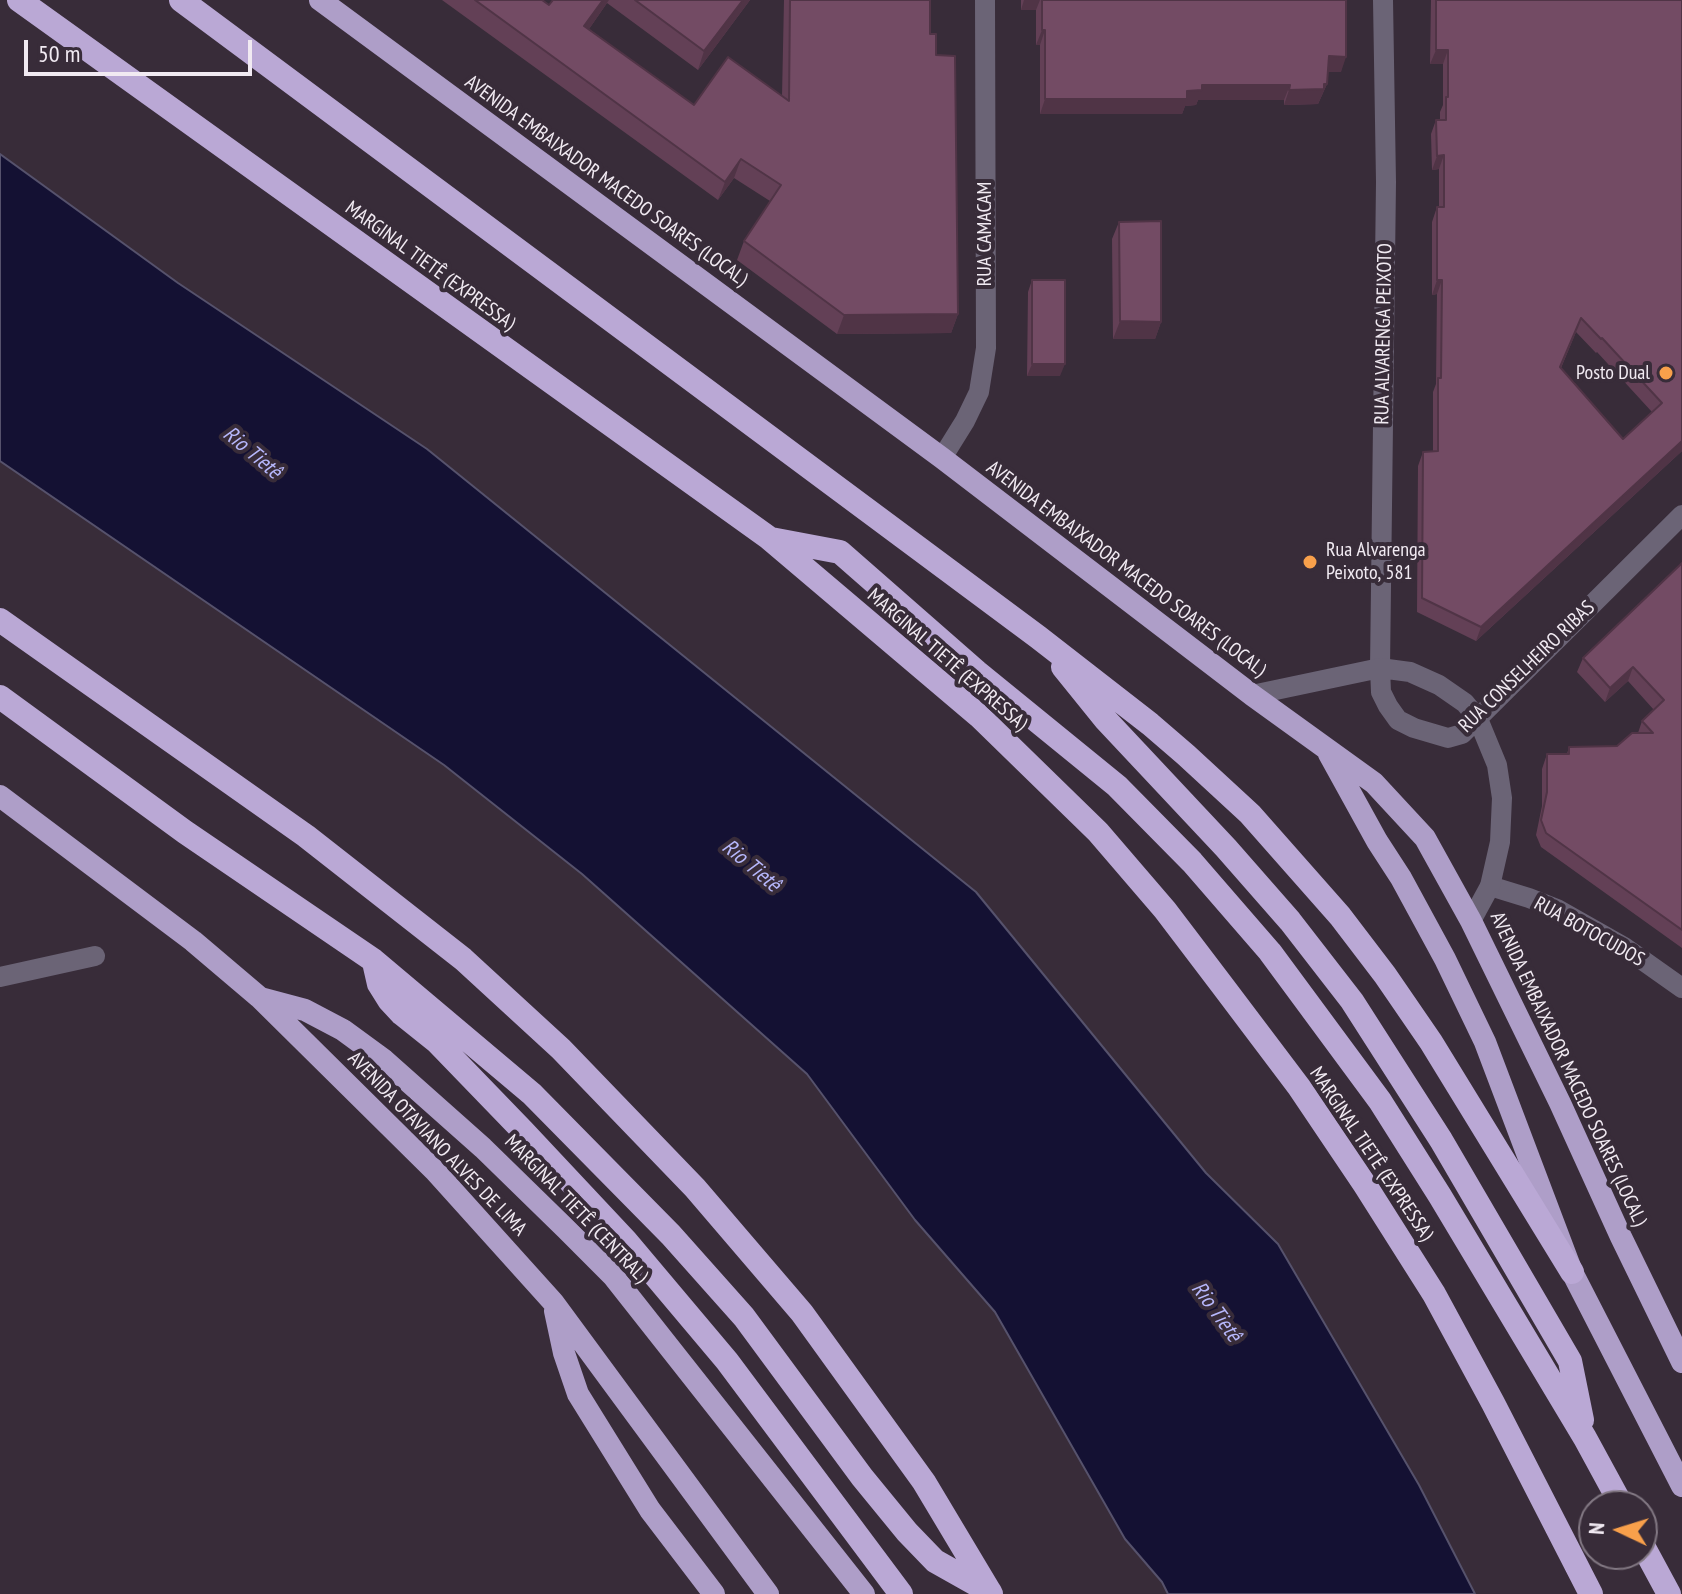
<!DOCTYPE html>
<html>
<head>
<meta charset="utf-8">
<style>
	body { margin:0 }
	#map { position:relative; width:1682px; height:1594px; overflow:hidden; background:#382c39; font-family:"PT Sans Narrow",sans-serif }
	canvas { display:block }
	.north { position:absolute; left:1578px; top:1490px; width:80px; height:80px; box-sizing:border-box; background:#382c39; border:2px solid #827883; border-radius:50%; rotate:274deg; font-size:22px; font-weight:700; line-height:32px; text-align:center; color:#f1eaf2 }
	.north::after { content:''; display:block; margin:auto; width:28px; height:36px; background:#f8a04b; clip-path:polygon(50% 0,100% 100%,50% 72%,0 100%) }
	.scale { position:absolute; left:24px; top:40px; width:228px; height:36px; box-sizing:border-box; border:4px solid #f1eaf2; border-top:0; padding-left:10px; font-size:24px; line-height:28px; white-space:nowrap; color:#f1eaf2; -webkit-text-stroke:6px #382c39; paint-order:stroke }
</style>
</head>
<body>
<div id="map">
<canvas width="1682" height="1594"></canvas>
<div class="north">N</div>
<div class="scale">50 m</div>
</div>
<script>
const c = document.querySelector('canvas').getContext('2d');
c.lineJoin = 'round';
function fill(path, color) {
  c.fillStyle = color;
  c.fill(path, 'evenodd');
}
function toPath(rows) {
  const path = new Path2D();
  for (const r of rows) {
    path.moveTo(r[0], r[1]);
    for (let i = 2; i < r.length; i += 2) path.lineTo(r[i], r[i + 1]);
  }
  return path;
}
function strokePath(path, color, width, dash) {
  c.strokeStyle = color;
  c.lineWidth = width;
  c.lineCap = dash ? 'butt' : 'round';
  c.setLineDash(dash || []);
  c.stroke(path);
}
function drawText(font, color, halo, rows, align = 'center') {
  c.font = font + ' "PT Sans Narrow",sans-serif';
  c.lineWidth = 8;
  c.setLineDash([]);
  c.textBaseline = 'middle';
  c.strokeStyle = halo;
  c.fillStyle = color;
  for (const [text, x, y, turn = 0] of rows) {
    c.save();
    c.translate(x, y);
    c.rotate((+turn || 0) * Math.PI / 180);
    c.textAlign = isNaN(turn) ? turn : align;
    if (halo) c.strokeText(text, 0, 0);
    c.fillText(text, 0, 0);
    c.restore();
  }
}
const water = toPath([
	[0,154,178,283,427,449,976,892,1206,1173,1278,1244,1419,1485,1475,1594,1168,1594,1162,1582,1125,1539,995,1312,915,1220,807,1074,582,874,444,765,0,461,0,154]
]);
fill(water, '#141133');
strokePath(water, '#56526c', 2);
strokePath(toPath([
	[942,458,965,421,979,392,986,348,985,0],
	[1380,668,1386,182,1383,0],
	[1490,886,1529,898,1557,909,1624,947,1682,988],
	[0,977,95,956]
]), '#6b6476', 20);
strokePath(toPath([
	[1380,668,1381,692,1388,706,1398,720,1414,728,1448,738,1462,734,1682,515],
	[1252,695,1380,668,1410,672,1439,685,1465,703,1478,719,1497,765,1502,798,1500,842,1490,886,1471,921]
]), '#6b6476', 20);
strokePath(toPath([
	[320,0,942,458,1252,695,1374,783,1425,838,1471,921,1560,1103,1621,1237,1682,1362],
	[1329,754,1377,841,1401,878,1445,959,1485,1042,1572,1272,1682,1486],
	[0,796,193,941,259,997,435,1171,553,1302,768,1594],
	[260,998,305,1010,343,1030,384,1060,483,1148,566,1229,613,1276,864,1594],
	[555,1311,564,1353,578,1394,650,1510,714,1594]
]), '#ae9ec8', 22);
strokePath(toPath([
	[19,0,769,538,979,716,1098,832,1165,910,1222,985,1299,1087,1365,1185,1434,1294,1493,1403,1591,1594],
	[181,0,1038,637,1150,724,1186,755,1250,814,1340,916,1385,975,1431,1042,1572,1272],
	[771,539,840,552,977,672,1117,786,1192,862,1270,952,1380,1101,1440,1196,1585,1438,1622,1506],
	[0,620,306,836,463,959,561,1049,695,1188,802,1313,924,1482,991,1594],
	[1063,667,1105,719,1226,848,1290,921,1352,1001,1441,1140,1570,1361,1582,1420],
	[0,697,185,832,373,960,532,1094,671,1235,744,1317,862,1477,907,1532,935,1561,990,1592],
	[374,962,379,984,389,1000,402,1014,437,1042,523,1131,626,1241,727,1361,901,1594],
	[1642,1544,1669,1594]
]), '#baa8d5', 24);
fill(toPath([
	[442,0,542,0,549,5,553,0,750,0,698,70,607,3,589,29,694,105,782,96,784,0,930,0,930,34,936,55,958,314,951,333,837,334,737,260,744,241,770,201,734,178,718,200],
	[1021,0,1346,0,1341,72,1328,72,1327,84,1318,104,1284,105,1284,100,1198,100,1196,105,1185,106,1182,114,1040,114,1040,45,1036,45,1036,10,1021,10],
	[1431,0,1682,0,1682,451,1476,641,1417,612,1418,466,1423,452,1433,451,1433,392,1436,384,1437,294,1432,295,1432,222,1437,207,1439,207,1439,169,1432,170,1431,134,1436,120,1440,120,1440,112,1443,105,1443,64,1430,64],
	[1576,332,1596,353,1597,352,1652,412,1623,439,1561,368],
	[1119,222,1161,322,1155,339,1113,339,1112,239],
	[1032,280,1060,376,1027,376,1028,292],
	[1682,563,1682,948,1541,847,1536,835,1542,806,1542,769,1547,754,1567,754,1569,747,1617,746,1638,733,1642,721,1654,710,1628,681,1605,702,1577,672,1583,658]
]), '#634056');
fill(toPath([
	[603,0,609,0,578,45,584,26],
	[743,0,750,0,698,70,704,51],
	[1024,0,1040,0,1036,10,1021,10],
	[1042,30,1045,30,1040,45,1036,45],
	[1436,50,1448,50,1443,64,1430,64],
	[1329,56,1346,57,1341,72,1323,72],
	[1324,84,1327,84,1318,104,1284,105,1289,90],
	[1202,85,1290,85,1284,100,1198,100,1196,105,1185,106,1182,114,1040,114,1045,99,1187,91],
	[1444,155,1439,169,1432,170,1437,156],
	[741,159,734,178,718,200,725,182],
	[1437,280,1442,280,1437,294,1432,295],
	[958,314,951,333,837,334,844,315],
	[1120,321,1161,322,1155,339,1113,339],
	[1032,364,1065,364,1060,376,1027,376],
	[1682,441,1682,451,1476,641,1481,627],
	[1633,667,1628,681,1605,702,1610,688]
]), '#503446');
const building = toPath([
	[475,0,542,0,549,5,553,0,603,0,584,26,694,105,728,57,789,101,790,0,930,0,930,34,936,34,936,55,955,56,958,314,844,315,744,241,781,185,741,159,725,182,475,0],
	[635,0,743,0,704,51,635,0],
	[1042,0,1346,0,1346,57,1329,56,1327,84,1324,84,1324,89,1289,90,1290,85,1202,85,1202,90,1187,91,1187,99,1045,99,1045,30,1042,30,1042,0],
	[1436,0,1682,0,1682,441,1481,627,1422,598,1423,452,1438,451,1438,378,1441,378,1442,280,1437,280,1437,207,1444,207,1444,155,1437,156,1436,120,1446,120,1446,97,1448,97,1448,50,1436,50,1436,0],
	[1581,318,1601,339,1602,338,1662,403,1623,439,1560,367,1581,318],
	[1161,221,1161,322,1120,321,1119,222,1161,221],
	[1032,280,1065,280,1065,364,1032,364,1032,280],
	[1682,563,1682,930,1546,833,1541,820,1547,792,1547,754,1569,754,1569,747,1617,746,1632,733,1653,733,1642,721,1664,700,1633,667,1610,688,1583,658,1682,563]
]);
fill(building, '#734b64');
strokePath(building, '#503446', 2);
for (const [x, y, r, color] of [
	[1666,373,8,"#f8a04b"],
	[1310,562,8,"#f8a04b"]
]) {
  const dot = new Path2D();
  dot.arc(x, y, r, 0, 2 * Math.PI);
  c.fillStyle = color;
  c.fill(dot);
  strokePath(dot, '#382c39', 3);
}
drawText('20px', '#f1eaf2', '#382c39', [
	["AVENIDA EMBAIXADOR MACEDO SOARES (LOCAL)",606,181,36],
	["RUA CAMACAM",985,234,-90],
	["MARGINAL TIETÊ (EXPRESSA)",430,266,36],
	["RUA ALVARENGA PEIXOTO",1384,334,-89],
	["AVENIDA EMBAIXADOR MACEDO SOARES (LOCAL)",1126,569,37],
	["MARGINAL TIETÊ (EXPRESSA)",947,660,41],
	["RUA CONSELHEIRO RIBAS",1527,667,-44],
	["RUA BOTOCUDOS",1589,932,29],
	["AVENIDA EMBAIXADOR MACEDO SOARES (LOCAL)",1568,1069,65],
	["AVENIDA OTAVIANO ALVES DE LIMA",437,1144,46],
	["MARGINAL TIETÊ (EXPRESSA)",1371,1154,56],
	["MARGINAL TIETÊ (CENTRAL)",576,1209,46]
]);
drawText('20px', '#f1eaf2', '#382c39', [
	["Posto Dual",1650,373],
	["Rua Alvarenga",1326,550,"left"],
	["Peixoto, 581",1326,573,"left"]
], 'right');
drawText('italic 22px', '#b6b7fb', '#382c39', [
	["Rio Tietê",252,453,40],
	["Rio Tietê",751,866,40],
	["Rio Tietê",1216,1312,54]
]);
</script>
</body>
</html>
